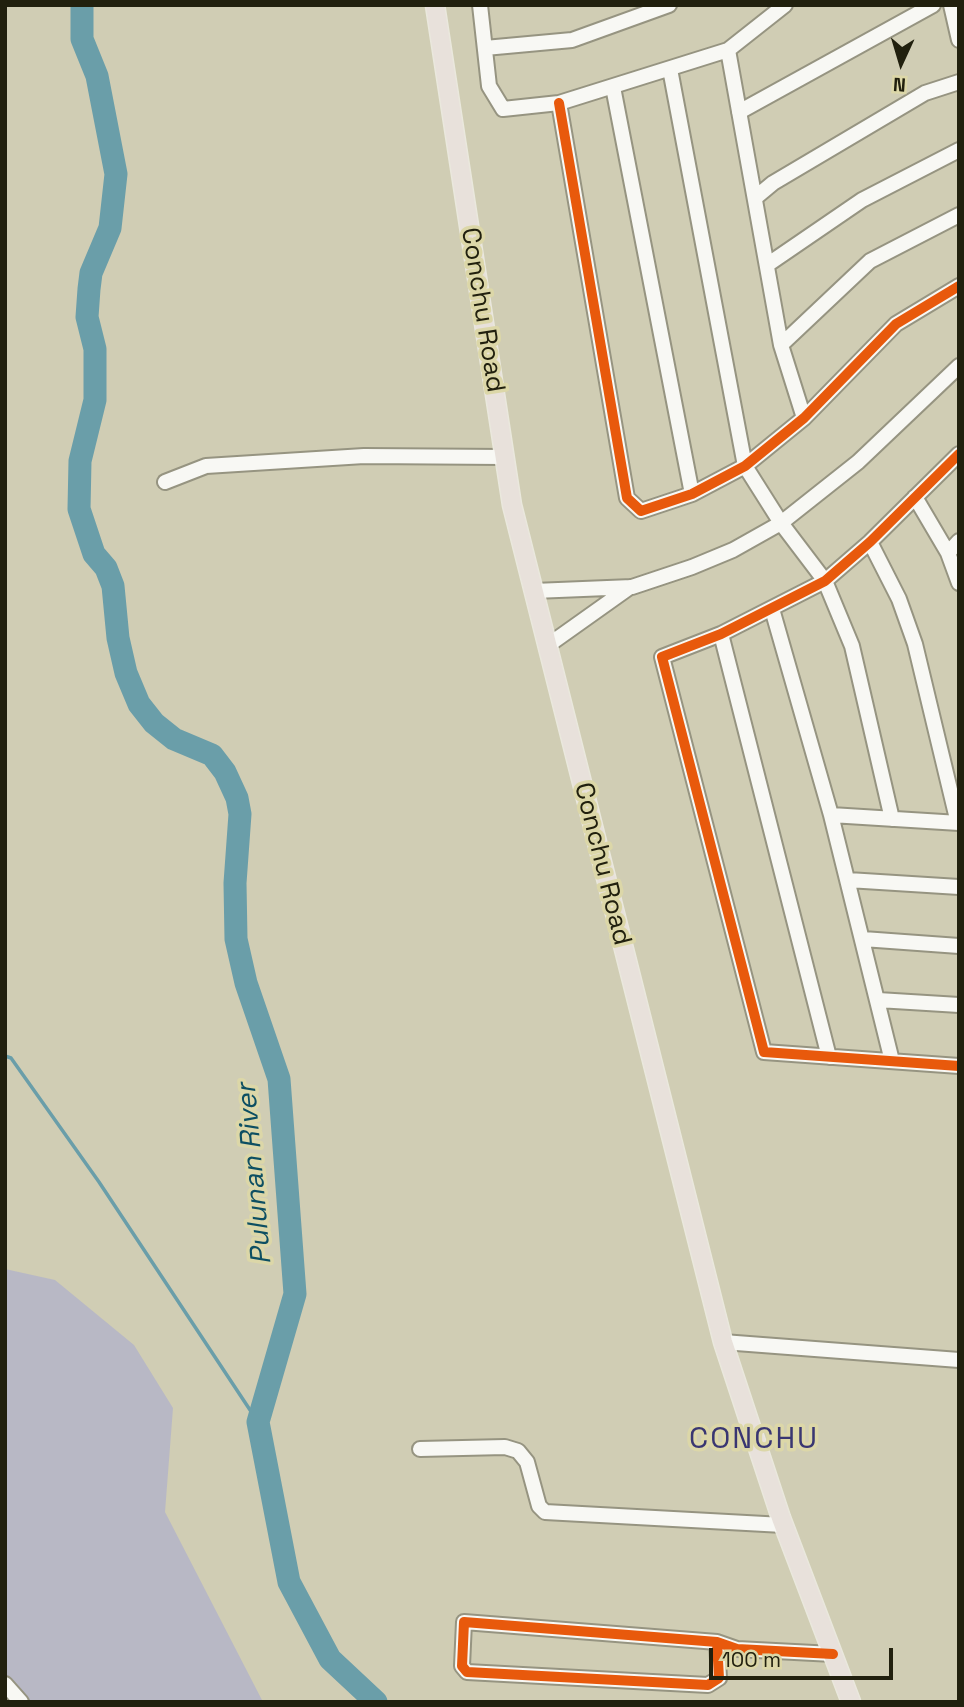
<!DOCTYPE html>
<html>
<head>
<meta charset="utf-8">
<style>
	body { margin:0 }
	#map { position:relative; width:964px; height:1707px; overflow:hidden; background:#d0cdb4; font-family:"Space Grotesk",sans-serif }
	canvas { display:block }
	.frame { position:absolute; inset:0; border:7px solid #21200e; pointer-events:none }
	.north { position:absolute; left:866px; top:28px; width:70px; height:70px; -webkit-text-stroke:5px #dcd7a8; paint-order:stroke; rotate:184deg; font-size:19px; font-weight:700; line-height:28px; text-align:center; color:#21200e }
	.north::after { content:''; display:block; margin:auto; width:24px; height:32px; background:#21200e; clip-path:polygon(50% 0,100% 100%,50% 72%,0 100%) }
	.scale { position:absolute; left:709px; top:1648px; width:184px; height:32px; box-sizing:border-box; border:4px solid #21200e; border-top:0; padding-left:9px; font-size:21px; line-height:24px; white-space:nowrap; color:#21200e; -webkit-text-stroke:5px #dcd7a8; paint-order:stroke }
</style>
</head>
<body>
<div id="map">
<canvas width="964" height="1707"></canvas>
<div class="frame"></div>
<div class="north">N</div>
<div class="scale">100 m</div>
</div>
<script>
const c = document.querySelector('canvas').getContext('2d');
c.lineJoin = 'round';
function fill(path, color) {
  c.fillStyle = color;
  c.fill(path, 'evenodd');
}
function toPath(rows) {
  const path = new Path2D();
  for (const r of rows) {
    path.moveTo(r[0], r[1]);
    for (let i = 2; i < r.length; i += 2) path.lineTo(r[i], r[i + 1]);
  }
  return path;
}
function strokePath(path, color, width, dash) {
  c.strokeStyle = color;
  c.lineWidth = width;
  c.lineCap = dash ? 'butt' : 'round';
  c.setLineDash(dash || []);
  c.stroke(path);
}
function drawText(font, color, halo, rows, align = 'center') {
  c.font = font + ' "Space Grotesk",sans-serif';
  c.lineWidth = 7;
  c.setLineDash([]);
  c.textBaseline = 'middle';
  c.strokeStyle = halo;
  c.fillStyle = color;
  for (const [text, x, y, turn = 0] of rows) {
    c.save();
    c.translate(x, y);
    c.rotate((+turn || 0) * Math.PI / 180);
    c.textAlign = isNaN(turn) ? turn : align;
    if (halo) c.strokeText(text, 0, 0);
    c.fillText(text, 0, 0);
    c.restore();
  }
}
fill(toPath([
	[5,1269,55,1280,134,1345,173,1408,165,1512,263,1702,5,1702]
]), '#b8b8c5');
strokePath(toPath([
	[5,1056,11,1058,99,1182,258,1422]
]), '#6a9ea9', 3.5);
strokePath(toPath([
	[82,5,82,39,97,76,116,174,110,228,91,273,89,289,87,317,95,349,95,400,80,461,79,509,94,554,106,568,113,586,118,638,126,673,139,704,154,723,174,739,212,755,225,772,237,798,240,814,235,883,236,939,246,983,279,1079,295,1294,258,1422,289,1582,330,1659,376,1702]
]), '#6a9ea9', 23);
const minor = toPath([
	[480,5,489,86,503,109,559,103,728,50,785,5],
	[951,5,959,40],
	[485,48,572,40,669,5],
	[728,50,781,345,804,418],
	[670,69,745,466,781,523,825,581,852,646,892,819],
	[613,87,692,494],
	[559,103,627,498,641,511,692,494,745,466,804,418,896,324,959,286],
	[739,112,933,5],
	[755,198,773,183,925,93,959,82],
	[767,265,862,200,959,150],
	[781,345,870,261,959,215],
	[959,454,870,542,825,581,721,634,662,657,764,1052,959,1066],
	[165,482,206,466,364,456,504,457],
	[915,497,948,553,959,583],
	[870,542,899,599,915,644,958,823],
	[948,553,959,541],
	[534,591,632,587,692,567,733,550,781,523,858,462,959,366],
	[772,609,831,815,892,1061],
	[721,634,829,1057],
	[547,646,630,587],
	[831,815,959,823],
	[848,880,959,887],
	[863,939,959,946],
	[878,1000,959,1005],
	[723,1342,959,1360],
	[420,1449,505,1447,518,1451,527,1462,539,1506,545,1512,783,1525],
	[717,1642,719,1678,708,1685,467,1672,462,1666,464,1622,717,1642,737,1649,833,1654],
	[5,1684,21,1702]
]);
const major = toPath([
	[435,5,512,505,723,1342,781,1518,851,1702]
]);
strokePath(minor, '#969481', 18);
strokePath(major, '#eae8dd', 21);
strokePath(minor, '#f8f8f4', 14);
strokePath(major, '#e8e1db', 18);
strokePath(toPath([
	[559,103,627,498,641,511,692,494,745,466,804,418,896,324,959,286],
	[959,454,870,542,825,581,721,634,662,657,764,1052,959,1066],
	[717,1642,719,1678,708,1685,467,1672,462,1666,464,1622,717,1642,737,1649,833,1654]
]), '#e8590c', 10);
drawText('26px', '#21200e', '#dcd7a8', [
	["Conchu Road",482,310,81],
	["Conchu Road",602,864,76]
]);
drawText('italic 28px', '#0d4f62', '#dcd7a8', [
	["Pulunan River",255,1174,-95]
]);
c.letterSpacing = '2px';
drawText('30px', '#393672', '#dcd7a8', [
	["CONCHU",754,1440]
]);
c.letterSpacing = '0px';
</script>
</body>
</html>
